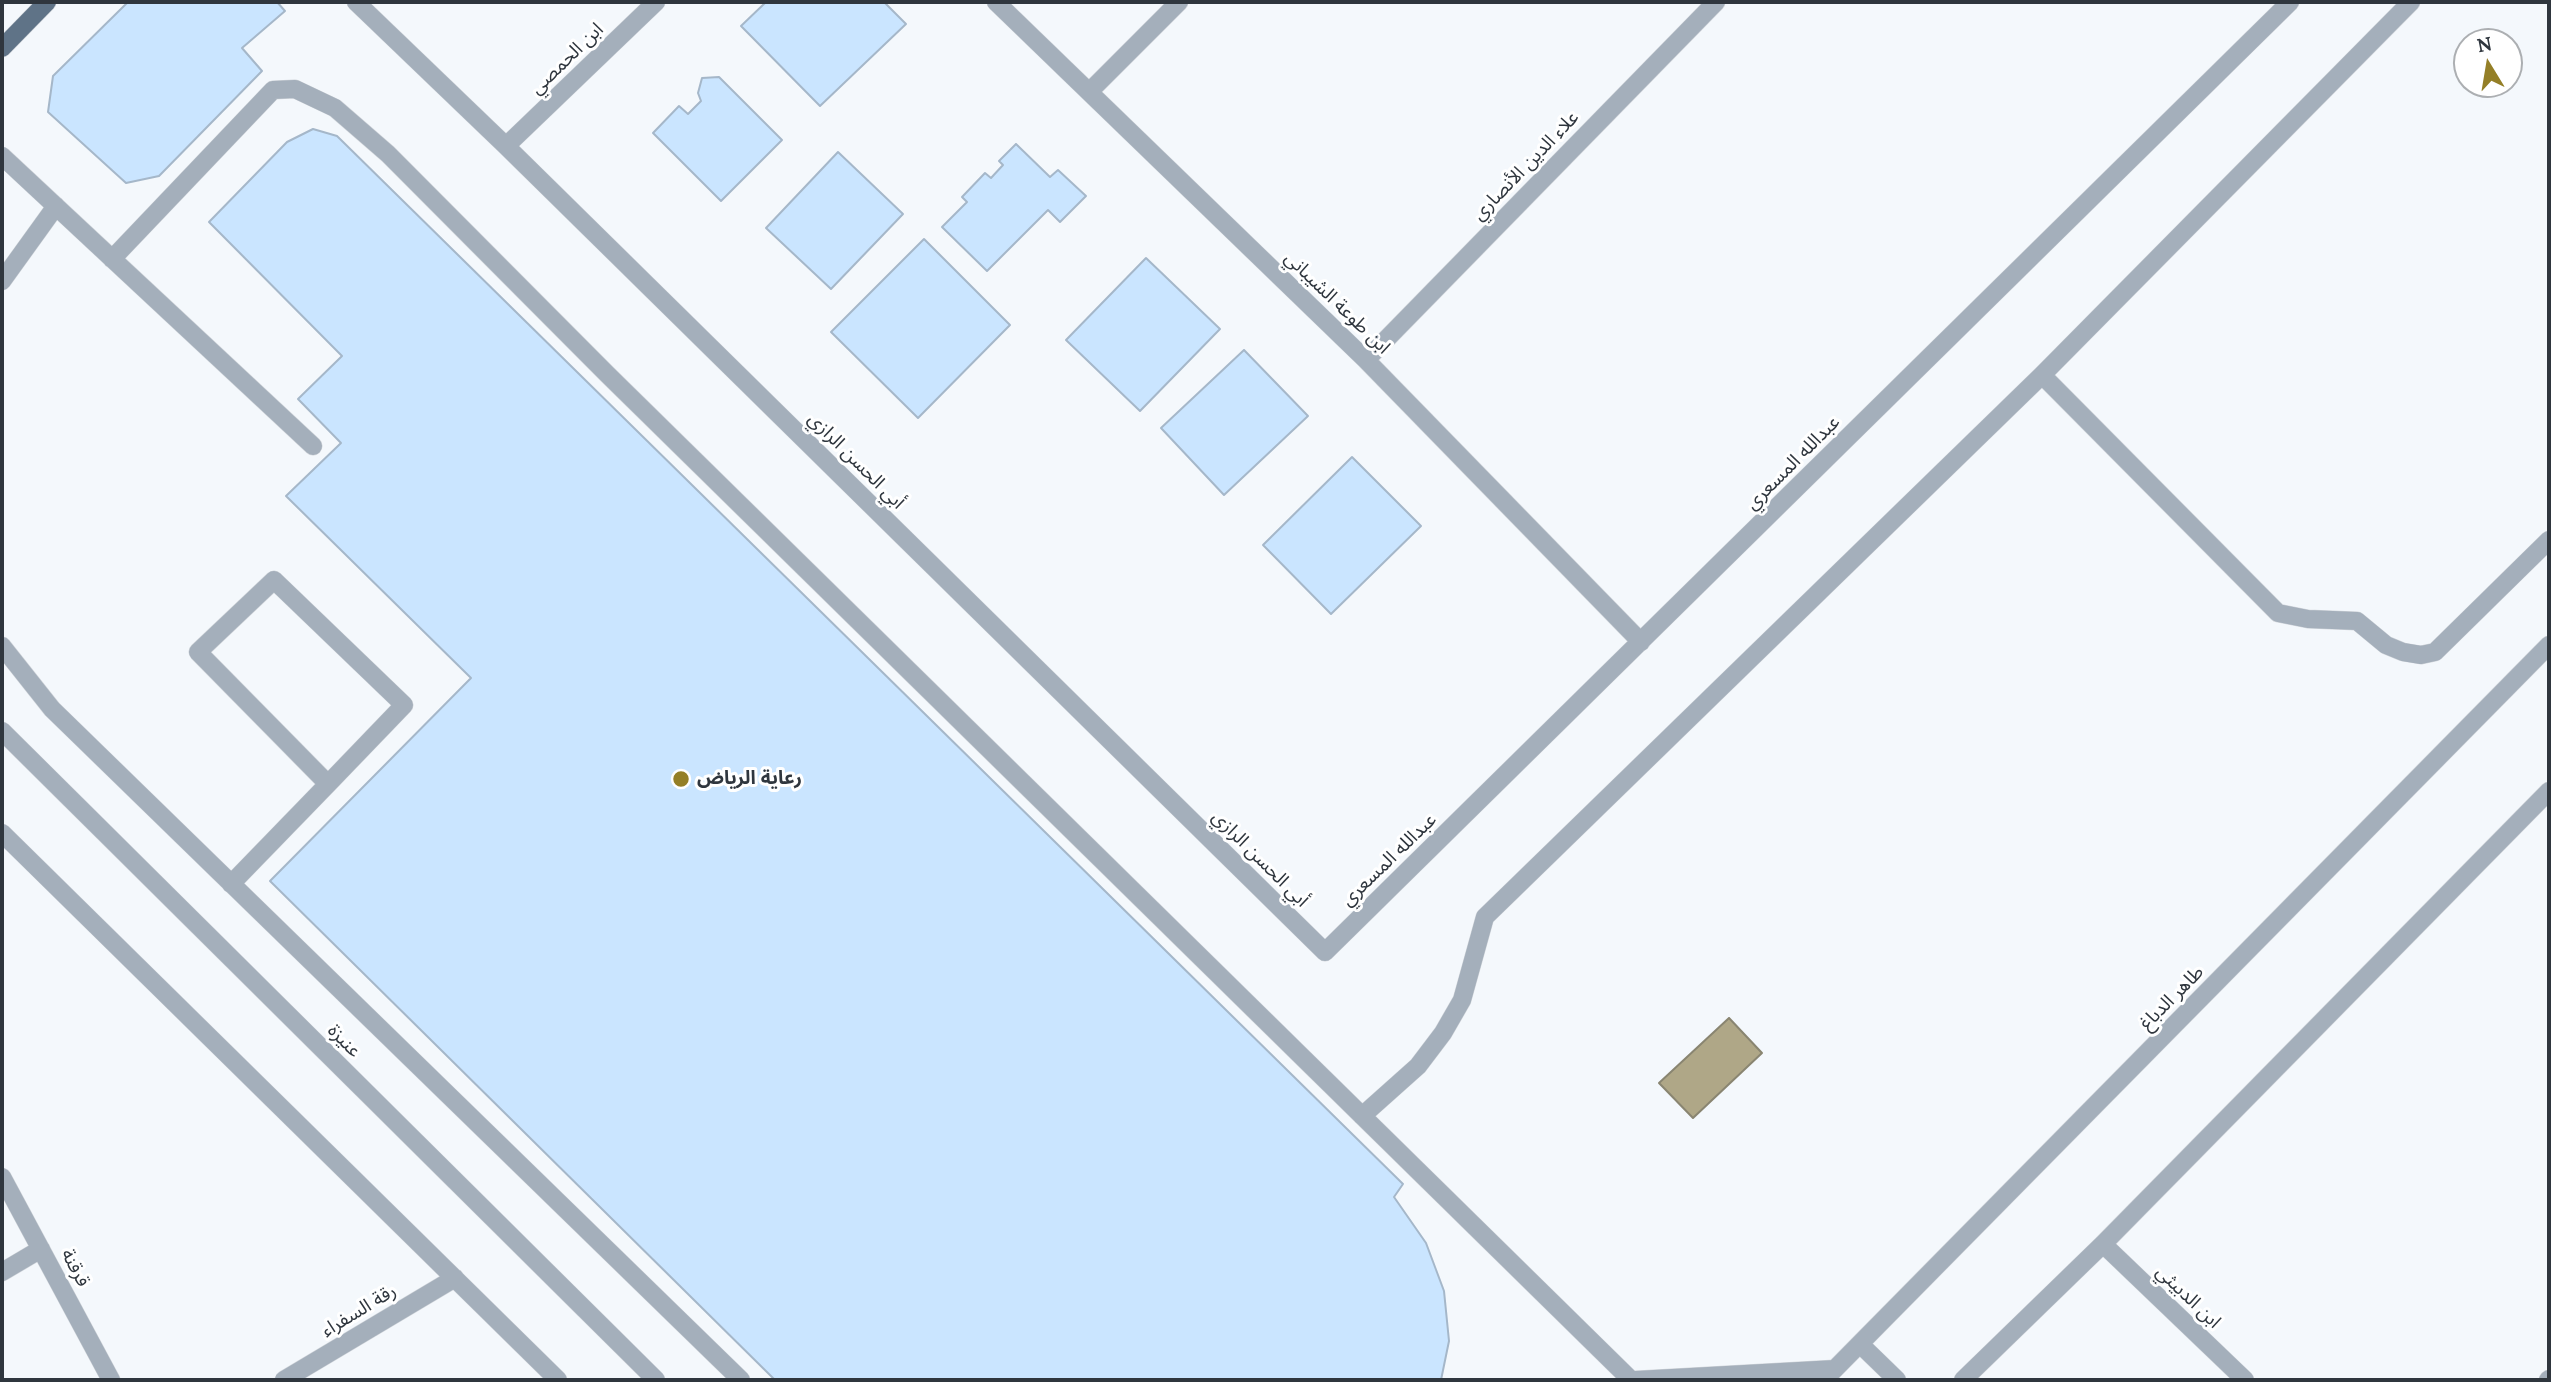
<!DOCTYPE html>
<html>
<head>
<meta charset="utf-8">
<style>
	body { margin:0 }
	#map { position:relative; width:2551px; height:1382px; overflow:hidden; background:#f4f8fc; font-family:Lora,serif }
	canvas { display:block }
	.frame { position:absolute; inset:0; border:4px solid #2f363e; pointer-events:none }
	.north { position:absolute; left:2453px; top:28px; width:70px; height:70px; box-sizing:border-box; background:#fff; border:2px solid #acafb2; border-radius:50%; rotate:349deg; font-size:19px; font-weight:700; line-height:28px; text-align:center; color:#2f363e }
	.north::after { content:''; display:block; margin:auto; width:24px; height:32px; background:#947f27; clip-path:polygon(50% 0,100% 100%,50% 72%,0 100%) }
</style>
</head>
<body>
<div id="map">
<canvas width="2551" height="1382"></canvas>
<div class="frame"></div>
<div class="north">N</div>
</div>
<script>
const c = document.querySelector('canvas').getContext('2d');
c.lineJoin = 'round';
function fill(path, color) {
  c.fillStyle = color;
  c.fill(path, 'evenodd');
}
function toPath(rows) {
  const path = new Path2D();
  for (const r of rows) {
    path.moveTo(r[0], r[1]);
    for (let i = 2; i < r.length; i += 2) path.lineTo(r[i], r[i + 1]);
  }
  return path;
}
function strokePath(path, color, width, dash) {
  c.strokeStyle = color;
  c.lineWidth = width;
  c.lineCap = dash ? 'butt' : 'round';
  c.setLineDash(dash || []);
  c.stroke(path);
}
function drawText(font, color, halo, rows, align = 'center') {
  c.font = font + ' Lora,"Noto Sans Arabic",serif';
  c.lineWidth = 6;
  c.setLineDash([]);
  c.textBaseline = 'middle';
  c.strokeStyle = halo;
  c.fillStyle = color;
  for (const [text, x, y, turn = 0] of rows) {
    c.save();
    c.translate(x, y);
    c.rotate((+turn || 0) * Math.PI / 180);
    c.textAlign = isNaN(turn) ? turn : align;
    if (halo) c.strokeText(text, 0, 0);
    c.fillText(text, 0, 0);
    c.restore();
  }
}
const water = toPath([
	[1729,1018,1762,1053,1693,1118,1659,1083,1729,1018]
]);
fill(water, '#afa787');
strokePath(water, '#898571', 2);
const building = toPath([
	[128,2,277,2,285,11,242,48,262,71,159,176,126,183,48,112,53,76,128,2],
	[766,2,884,2,906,24,820,106,741,26,766,2],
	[719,77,782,140,721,201,653,133,679,106,688,114,701,101,698,93,702,78,719,77],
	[313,129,337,136,1403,1184,1394,1197,1426,1243,1444,1291,1449,1341,1441,1380,775,1380,270,881,471,678,286,496,341,443,298,399,342,356,209,222,287,142,313,129],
	[1016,144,1050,177,1058,170,1086,196,1060,222,1048,210,987,271,942,227,967,202,962,197,985,173,991,178,1003,165,999,161,1016,144],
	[838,152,903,214,831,289,766,228,838,152],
	[924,239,1010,325,918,418,831,332,924,239],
	[1146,258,1220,329,1140,411,1066,340,1146,258],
	[1244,350,1308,416,1224,495,1161,428,1244,350],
	[1352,457,1421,526,1331,614,1263,545,1352,457]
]);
fill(building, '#cae5ff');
strokePath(building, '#a5b7c9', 2);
const minor = toPath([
	[356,2,506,146,1325,952,2290,2],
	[996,2,1366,360,1641,642],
	[1089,92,1179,2],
	[506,146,656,2],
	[2,156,313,446],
	[112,259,273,90,295,89,335,108,388,154,607,374,1631,1380],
	[2,281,56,206],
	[1366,360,1716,2],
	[2042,375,2278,613,2308,619,2357,621,2386,645,2403,652,2421,655,2435,652,2549,540],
	[2,646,52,709,741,1380],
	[2,731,656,1380],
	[2,833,558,1380],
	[231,884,328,784,404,705,274,580,198,652,328,784],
	[1362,1116,1418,1066,1443,1033,1462,1000,1485,917,2042,375,2411,2],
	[2,1177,111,1380],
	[2103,1244,2245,1380],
	[2,1272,41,1249],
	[1861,1345,1897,1380],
	[284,1380,455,1278],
	[1636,1380,1835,1369],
	[1824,1380,2549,645],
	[1963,1380,2103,1244,2549,791],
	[2548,1380,2549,1379]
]);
const major = toPath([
	[2,48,47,2]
]);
strokePath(minor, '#d1d5da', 19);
strokePath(major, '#d1d5da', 19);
strokePath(minor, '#a4afbb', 18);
strokePath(major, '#5f7387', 18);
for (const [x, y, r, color] of [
	[681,779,9,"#947f27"]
]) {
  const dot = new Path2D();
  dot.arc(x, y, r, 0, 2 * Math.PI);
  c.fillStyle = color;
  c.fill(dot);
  strokePath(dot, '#fff', 2.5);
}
drawText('19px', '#2f363e', '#fff', [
	["ابن الحمصي",567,59,-44],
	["علاء الدين الأنصاري",1526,166,-46],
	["ابن طوعة الشيباني",1337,303,44],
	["أبي الحسن الرازي",856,461,45],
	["عبدالله المسعري",1793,463,-45],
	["أبي الحسن الرازي",1260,859,45],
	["عبدالله المسعري",1389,860,-44],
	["طاهر الدباغ",2172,998,-45],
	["عنيزة",344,1041,45],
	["قرقنة",75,1268,62],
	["ابن الدبيثي",2188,1297,44],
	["رقة السفراء",359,1311,-31]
]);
drawText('bold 19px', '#2f363e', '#fff', [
	["رعاية الرياض",697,779]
], 'left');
</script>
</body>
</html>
